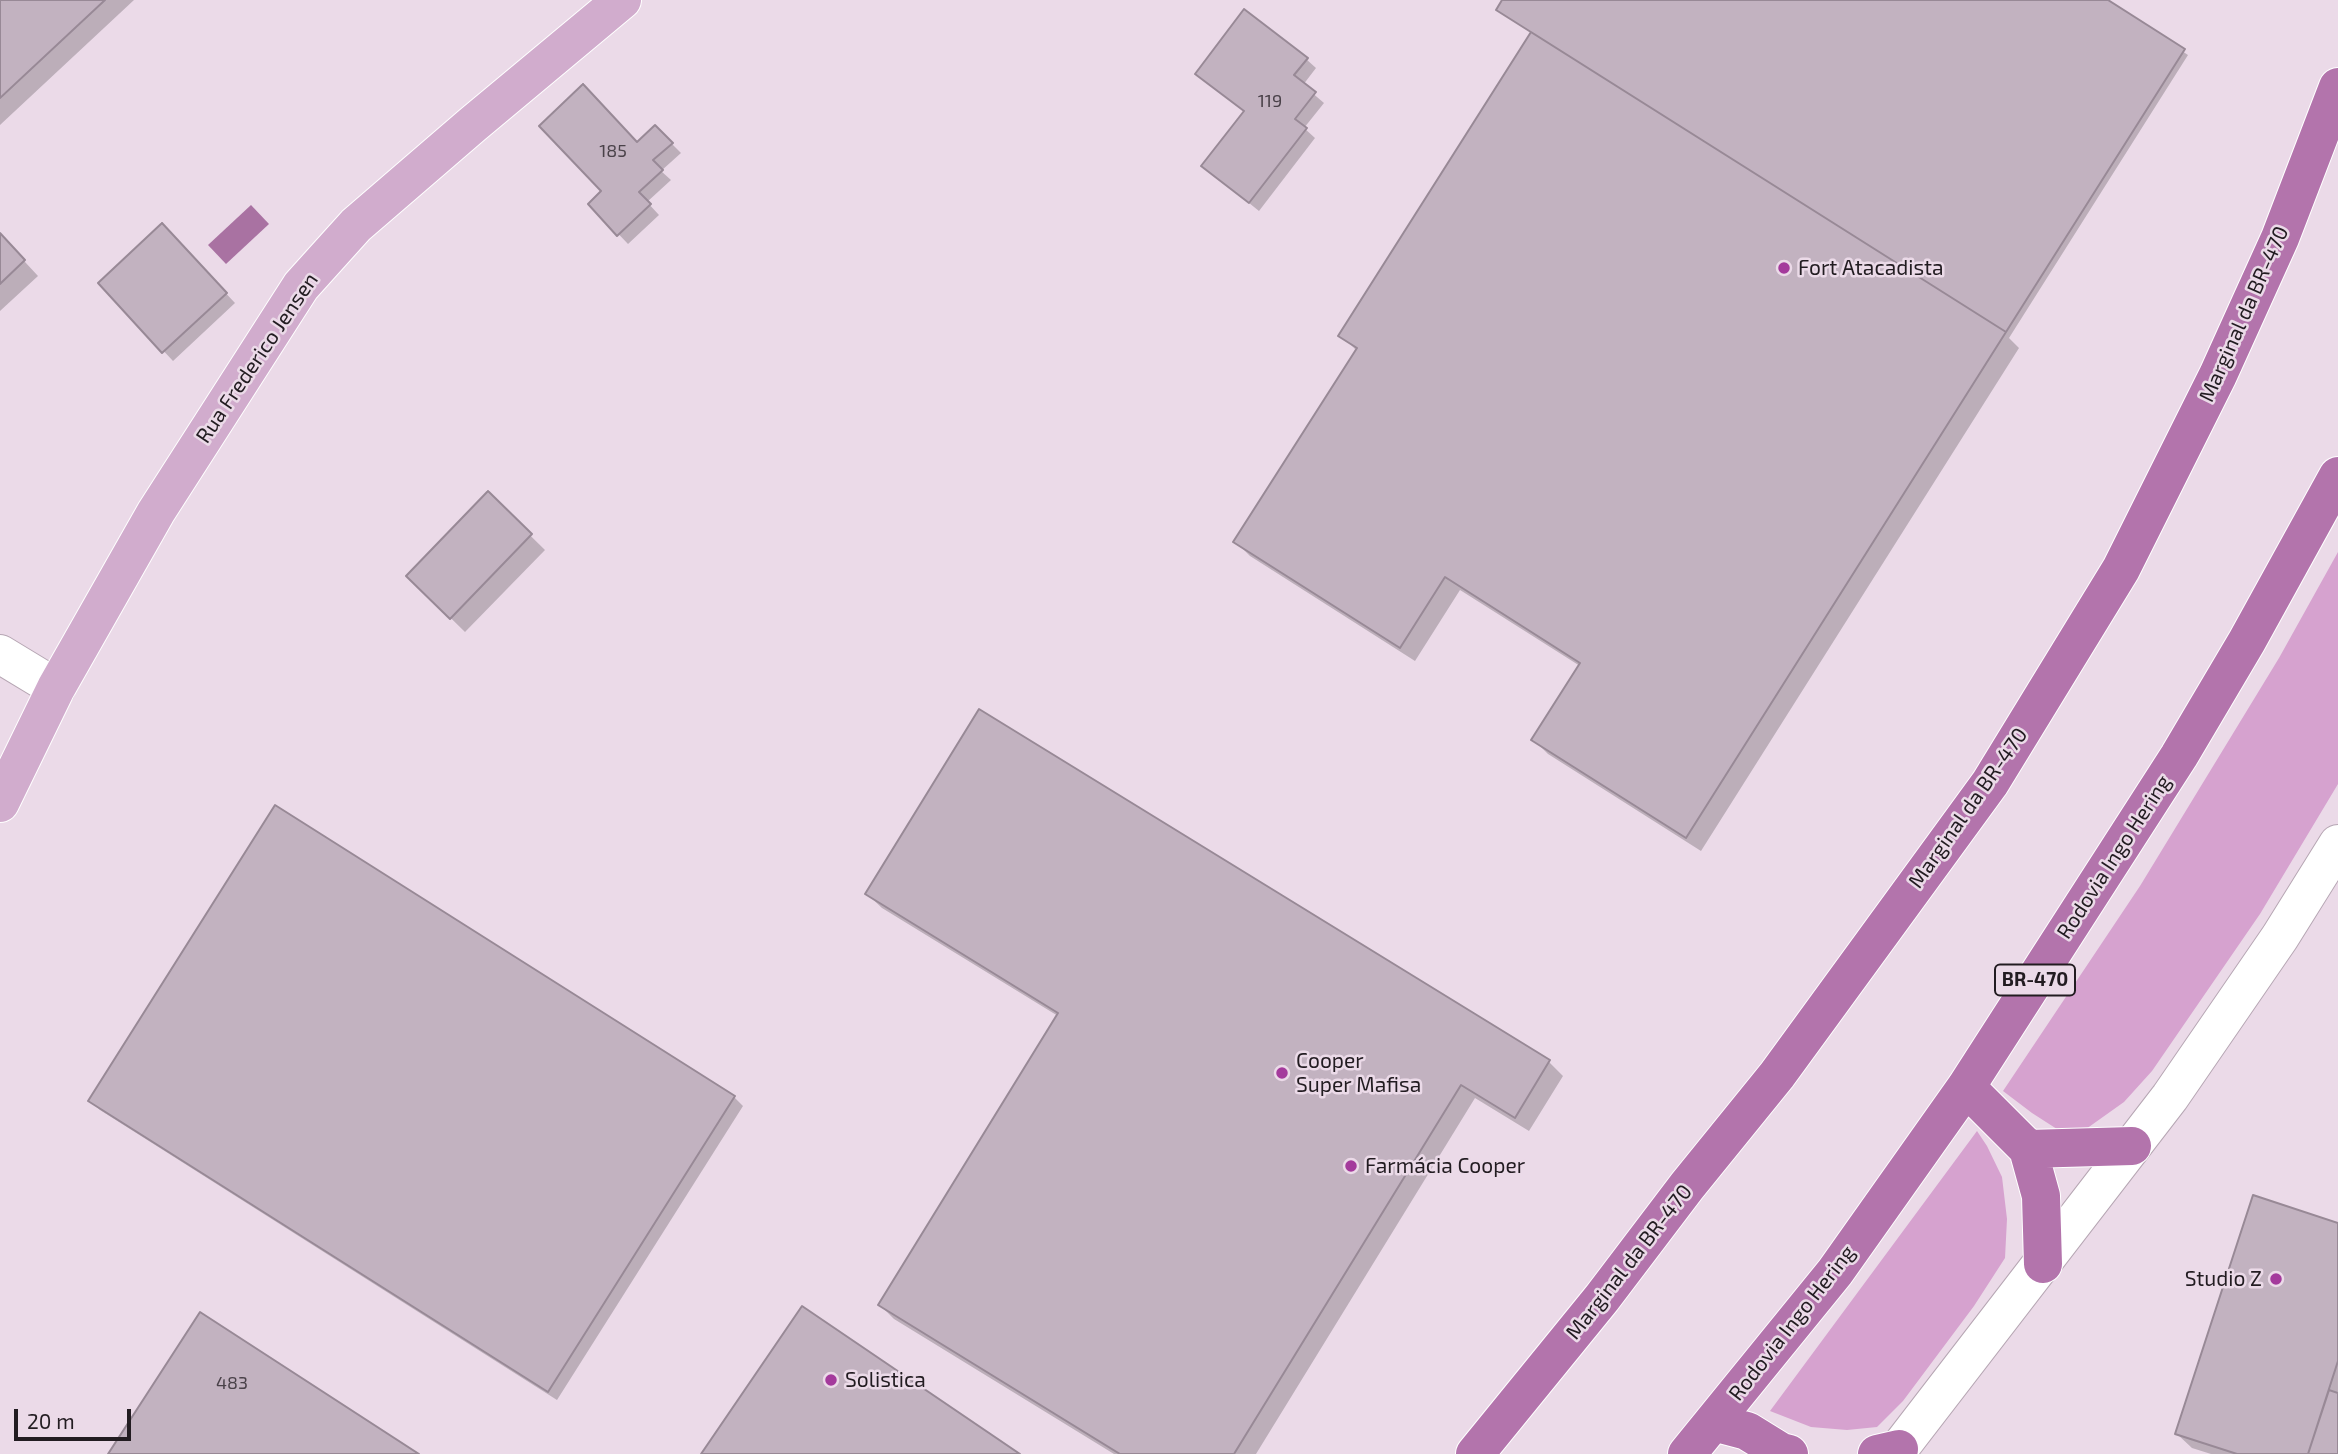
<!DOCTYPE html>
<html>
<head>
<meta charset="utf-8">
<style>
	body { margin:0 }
	#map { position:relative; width:2338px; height:1454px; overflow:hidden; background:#ebdae8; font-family:"Exo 2",sans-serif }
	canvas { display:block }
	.scale { position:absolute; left:14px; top:1409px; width:117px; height:32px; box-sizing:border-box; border:4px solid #221c21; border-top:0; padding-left:9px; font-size:21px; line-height:24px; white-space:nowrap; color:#221c21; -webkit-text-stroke:5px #ebdae8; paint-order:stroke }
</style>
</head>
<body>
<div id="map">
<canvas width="2338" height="1454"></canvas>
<div class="scale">20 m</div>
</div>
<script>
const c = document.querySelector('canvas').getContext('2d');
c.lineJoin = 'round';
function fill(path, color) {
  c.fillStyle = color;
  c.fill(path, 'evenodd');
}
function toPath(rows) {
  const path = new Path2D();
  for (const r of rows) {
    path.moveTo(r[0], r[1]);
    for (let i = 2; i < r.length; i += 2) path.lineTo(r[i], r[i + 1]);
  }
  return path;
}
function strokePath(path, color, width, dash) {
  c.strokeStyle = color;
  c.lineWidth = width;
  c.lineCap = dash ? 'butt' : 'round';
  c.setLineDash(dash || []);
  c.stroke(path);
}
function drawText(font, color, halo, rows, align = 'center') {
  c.font = font + ' "Exo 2",sans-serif';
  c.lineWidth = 5;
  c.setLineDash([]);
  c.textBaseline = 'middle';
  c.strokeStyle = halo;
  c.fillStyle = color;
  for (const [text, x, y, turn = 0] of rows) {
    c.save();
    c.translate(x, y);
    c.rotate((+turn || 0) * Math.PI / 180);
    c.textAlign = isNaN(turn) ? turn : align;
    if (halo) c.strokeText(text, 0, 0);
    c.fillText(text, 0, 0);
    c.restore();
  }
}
fill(toPath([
	[2338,552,2338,784,2260,914,2152,1071,2124,1102,2086,1129,2060,1131,2032,1113,2003,1091,2140,886,2279,658],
	[1977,1131,1987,1146,2002,1177,2007,1219,2005,1258,1974,1306,1903,1401,1877,1427,1847,1430,1811,1427,1770,1411]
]), '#d6a2cf');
fill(toPath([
	[251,205,269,224,226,264,208,245]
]), '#a972a2');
fill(toPath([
	[0,0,134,0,0,125],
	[1504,0,2105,0,2188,55,2009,338,2019,348,1701,851,1548,754,1533,739,1580,666,1460,590,1415,661,1250,556,1236,542,1357,351,1341,335,1532,33],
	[1306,59,1316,68,1303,85,1324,103,1304,128,1315,138,1259,211,1203,166,1245,112,1207,83],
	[655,127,681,153,661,171,671,180,647,202,659,215,628,244,590,204,603,192,637,144],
	[0,235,38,276,0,311],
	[171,235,235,303,173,361,100,283],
	[488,494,545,550,465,632,408,576],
	[980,712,1549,1062,1563,1076,1529,1131,1475,1098,1256,1454,1114,1454,894,1319,880,1305,1058,1016,882,908,867,894],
	[734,1097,743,1106,557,1400,100,1110,90,1101],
	[2338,1225,2338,1454,2211,1454,2192,1448,2177,1434]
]), '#0003');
const building = toPath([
	[0,0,105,0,0,98,0,0],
	[1502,0,2108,0,2185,49,2006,332,1496,10,1502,0],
	[1244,9,1308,58,1294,75,1316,92,1295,119,1307,128,1249,203,1201,166,1244,111,1195,74,1244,9],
	[1531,32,2006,332,1686,838,1531,740,1580,663,1445,577,1400,648,1233,542,1357,348,1338,336,1531,32],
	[583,84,637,142,655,125,673,143,653,160,663,170,639,192,651,204,617,236,588,204,601,191,539,126,583,84],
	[162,223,227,293,162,353,98,283,162,223],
	[0,233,25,260,0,284,0,233],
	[488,491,532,534,450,619,406,576,488,491],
	[979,709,1550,1060,1515,1118,1461,1085,1234,1454,1120,1454,878,1305,1058,1013,865,894,979,709],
	[275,805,735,1096,548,1392,88,1101,275,805],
	[2253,1195,2338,1223,2338,1361,2308,1454,2237,1454,2175,1434,2253,1195],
	[802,1306,1020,1454,701,1454,802,1306],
	[200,1312,419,1454,108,1454,200,1312],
	[2329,1390,2338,1393,2338,1454,2308,1454,2329,1390]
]);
fill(building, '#c2b2c0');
strokePath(building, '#988996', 2);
const minor = toPath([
	[0,654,56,688],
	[1895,1454,2170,1097,2280,937,2338,844]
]);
const major = toPath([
	[0,803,56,688,156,512,301,286,356,225,472,125,622,0]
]);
const highway = toPath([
	[1966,1087,2028,1149,2041,1196,2043,1264],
	[2028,1149,2132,1146],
	[1713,1422,1747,1431,1781,1452,1789,1454],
	[1475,1454,1602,1298,1687,1186,1777,1075,1990,783,2121,569,2218,375,2280,238,2338,87],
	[1687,1454,1835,1272,1966,1087,2179,756,2247,641,2338,476],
	[1877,1454,1899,1449]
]);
strokePath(minor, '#b6a6b3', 40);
strokePath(major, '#fff', 40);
strokePath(highway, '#fff', 40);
strokePath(minor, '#fff', 38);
strokePath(major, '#d1accd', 38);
strokePath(highway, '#b374ac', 38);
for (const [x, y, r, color] of [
	[1784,268,7,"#a43a9c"],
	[1282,1073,7,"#a43a9c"],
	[1351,1166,7,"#a43a9c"],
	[2276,1279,7,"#a43a9c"],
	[831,1380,7,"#a43a9c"]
]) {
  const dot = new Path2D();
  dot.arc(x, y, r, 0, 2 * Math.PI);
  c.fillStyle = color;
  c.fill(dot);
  strokePath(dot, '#ebdae8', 2.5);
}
drawText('18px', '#4a4249', null, [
	["119",1270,101],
	["185",613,151],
	["483",232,1383]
]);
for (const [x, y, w] of [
	[2035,980,80]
]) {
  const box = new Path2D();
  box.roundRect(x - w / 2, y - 15.5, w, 31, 5);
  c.fillStyle = '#ebdae8';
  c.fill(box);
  strokePath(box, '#221c21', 2);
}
drawText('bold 19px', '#221c21', null, [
	["BR-470",2035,980]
]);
drawText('21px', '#221c21', '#ebdae8', [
	["Fort Atacadista",1798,268],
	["Cooper",1296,1061],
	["Super Mafisa",1296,1085],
	["Farmácia Cooper",1365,1166],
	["Studio Z",2262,1279,"right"],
	["Solistica",845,1380]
], 'left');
drawText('21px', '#221c21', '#ebdae8', [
	["Marginal da BR-470",2244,314,-66],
	["Rua Frederico Jensen",257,358,-56],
	["Marginal da BR-470",1968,808,-55],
	["Rodovia Ingo Hering",2114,857,-57],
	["Marginal da BR-470",1629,1262,-52],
	["Rodovia Ingo Hering",1792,1323,-52]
]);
</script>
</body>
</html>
